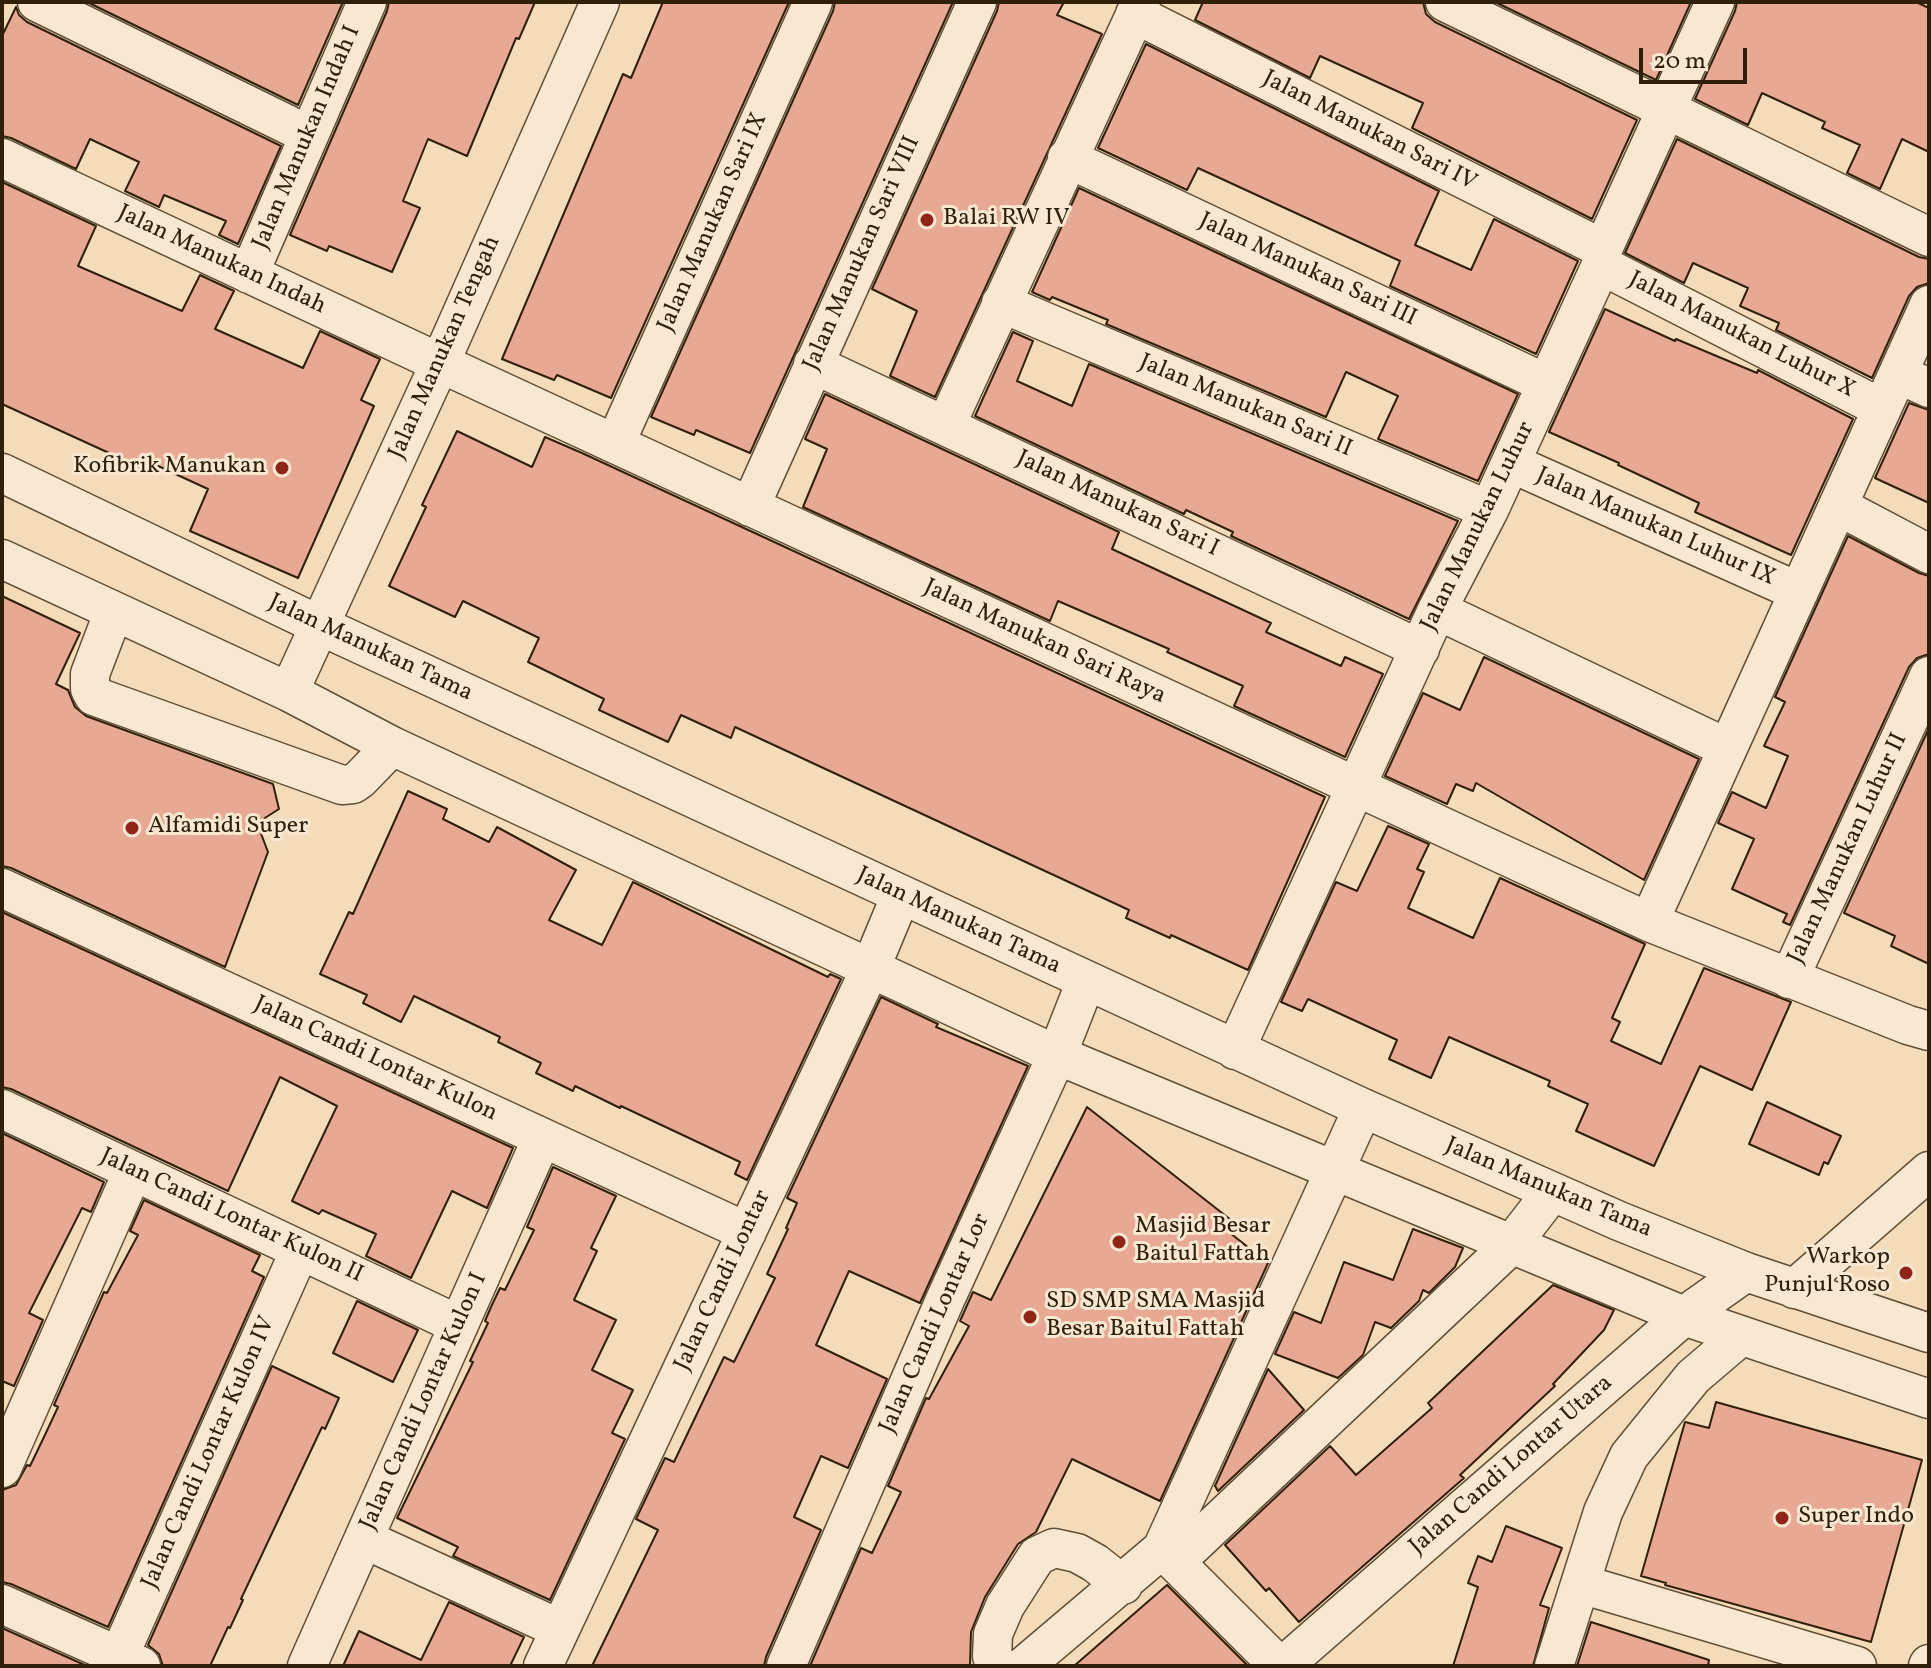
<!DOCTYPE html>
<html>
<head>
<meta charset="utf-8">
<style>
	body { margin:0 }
	#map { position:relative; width:1931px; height:1668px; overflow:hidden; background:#f4dcba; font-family:Vollkorn,serif }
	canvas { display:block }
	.frame { position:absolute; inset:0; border:4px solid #301f09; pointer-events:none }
	.scale { position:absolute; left:1639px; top:48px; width:108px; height:36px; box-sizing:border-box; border:4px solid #301f09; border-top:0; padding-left:10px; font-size:24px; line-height:28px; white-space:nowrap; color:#301f09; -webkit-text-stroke:6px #f8e8d2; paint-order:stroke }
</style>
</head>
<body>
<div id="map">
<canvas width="1931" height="1668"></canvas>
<div class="frame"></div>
<div class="scale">20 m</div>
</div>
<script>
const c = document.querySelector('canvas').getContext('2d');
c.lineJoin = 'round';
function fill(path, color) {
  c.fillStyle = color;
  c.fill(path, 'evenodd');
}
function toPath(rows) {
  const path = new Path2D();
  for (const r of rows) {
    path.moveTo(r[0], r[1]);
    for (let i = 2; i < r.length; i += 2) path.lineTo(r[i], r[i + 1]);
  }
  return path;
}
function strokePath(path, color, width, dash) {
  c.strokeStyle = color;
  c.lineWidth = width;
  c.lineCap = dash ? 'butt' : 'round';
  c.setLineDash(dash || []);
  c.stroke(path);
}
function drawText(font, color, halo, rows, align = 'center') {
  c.font = font + ' Vollkorn,serif';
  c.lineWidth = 6;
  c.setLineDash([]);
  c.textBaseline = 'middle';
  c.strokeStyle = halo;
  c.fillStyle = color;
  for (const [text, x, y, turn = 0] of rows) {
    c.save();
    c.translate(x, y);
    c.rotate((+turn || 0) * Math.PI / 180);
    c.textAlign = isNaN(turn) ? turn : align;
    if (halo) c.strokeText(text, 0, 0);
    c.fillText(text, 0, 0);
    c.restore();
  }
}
const building = toPath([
	[87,2,343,2,298,105,87,2],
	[389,2,535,2,519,39,516,38,467,156,428,139,403,201,420,208,392,272,329,246,327,251,290,235,387,11,389,2],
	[663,2,789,2,611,398,557,375,554,380,502,359,623,74,631,78,663,2],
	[835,2,953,2,750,453,696,430,694,435,651,417,833,11,835,2],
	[999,2,1064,2,1057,15,1102,34,935,397,890,376,917,311,872,289,997,11,999,2],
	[1203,2,1423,2,1426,14,1435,22,1637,120,1592,219,1412,128,1423,103,1320,56,1310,78,1195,20,1203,2],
	[1495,2,1691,2,1656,80,1495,2],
	[1737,2,1916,2,1929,8,1929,152,1902,139,1880,189,1847,173,1860,145,1822,128,1825,122,1762,93,1748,125,1695,99,1735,11,1737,2],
	[16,7,19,15,27,22,281,146,238,244,219,235,226,221,164,195,159,207,125,191,139,162,90,139,76,169,11,138,2,136,2,36,16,7],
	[1146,44,1439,191,1415,245,1471,270,1494,219,1578,261,1536,354,1390,286,1400,261,1198,168,1187,190,1098,148,1146,44],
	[1677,139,1919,257,1929,259,1929,283,1917,287,1909,296,1872,378,1776,330,1779,323,1740,306,1748,288,1693,263,1684,283,1625,253,1677,139],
	[2,182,96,226,78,266,182,311,200,275,234,291,215,329,303,368,320,331,380,359,361,400,374,406,298,578,190,531,208,489,147,461,144,469,2,404,2,182],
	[1079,188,1518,394,1478,481,1378,439,1398,396,1346,372,1326,417,1106,324,1108,320,1052,297,1050,300,1032,292,1079,188],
	[1605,309,1675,341,1676,339,1757,373,1758,370,1853,419,1791,555,1695,512,1699,503,1618,465,1619,463,1549,432,1605,309],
	[1013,332,1033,341,1017,381,1072,406,1089,364,1458,521,1409,619,1231,536,1233,532,1186,510,1184,514,975,416,1013,332],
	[825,394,1119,532,1112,549,1271,623,1266,632,1341,666,1345,657,1383,674,1345,757,1234,706,1243,686,1167,652,1169,649,1058,601,1050,621,803,507,827,449,805,439,825,394],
	[1909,403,1929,410,1929,503,1875,478,1909,403],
	[457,431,532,467,545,437,582,453,1325,797,1248,970,1171,935,1170,938,1126,918,1129,910,735,727,731,738,681,715,668,742,599,710,604,699,528,662,539,638,463,601,455,617,389,586,426,507,422,505,457,431],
	[1848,536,1919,573,1929,576,1929,654,1917,658,1909,667,1790,925,1783,922,1787,914,1732,889,1754,839,1718,823,1732,792,1766,808,1788,756,1764,746,1785,702,1775,697,1848,536],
	[2,596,80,633,56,684,68,690,75,707,86,716,273,784,279,809,257,823,268,852,225,967,11,868,2,866,2,596],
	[1484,657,1699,759,1644,880,1476,783,1473,791,1456,784,1447,804,1385,776,1423,693,1460,710,1484,657],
	[1929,728,1929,964,1891,946,1895,936,1844,913,1929,728],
	[408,791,447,809,443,819,489,842,497,827,576,870,549,920,602,945,633,882,828,977,830,974,841,979,747,1180,735,1174,740,1162,621,1106,620,1108,575,1086,573,1091,536,1073,541,1063,498,1042,500,1037,414,996,401,1022,363,1003,367,995,320,974,349,912,353,914,408,791],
	[1388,826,1429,844,1417,869,1424,872,1408,908,1473,938,1500,878,1645,944,1612,1018,1620,1022,1611,1041,1661,1064,1704,968,1791,1002,1752,1090,1700,1066,1654,1166,1576,1131,1588,1104,1548,1086,1550,1081,1449,1037,1431,1078,1389,1059,1397,1040,1308,999,1302,1011,1281,1002,1336,882,1357,891,1388,826],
	[2,912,513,1148,487,1208,452,1191,411,1278,366,1256,376,1234,322,1210,319,1214,292,1201,337,1106,280,1077,228,1191,11,1089,2,1087,2,912],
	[881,997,938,1024,936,1027,1028,1066,920,1303,849,1271,816,1345,887,1379,848,1468,821,1456,794,1517,821,1530,766,1657,764,1666,592,1666,658,1530,636,1519,665,1458,674,1462,724,1357,734,1362,775,1278,767,1274,788,1229,786,1228,797,1203,787,1198,881,997],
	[1767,1102,1841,1136,1828,1164,1824,1162,1819,1175,1749,1144,1767,1102],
	[1087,1107,1231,1220,1225,1229,1268,1263,1160,1501,1072,1459,1036,1532,1018,1544,985,1597,971,1632,970,1666,810,1666,861,1548,872,1553,901,1492,888,1486,926,1398,929,1399,969,1326,960,1321,973,1292,991,1300,1087,1107],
	[2,1133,104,1182,91,1212,82,1208,29,1313,43,1320,14,1386,2,1381,2,1133],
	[553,1167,616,1196,591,1248,597,1251,574,1300,616,1320,592,1370,633,1390,612,1433,625,1439,550,1600,453,1556,458,1547,397,1518,473,1362,470,1361,488,1323,485,1321,491,1307,500,1288,505,1290,534,1230,527,1227,553,1167],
	[144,1200,260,1255,252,1271,264,1277,108,1627,11,1584,2,1582,2,1490,16,1485,27,1465,30,1466,44,1437,58,1407,54,1405,104,1292,107,1293,138,1235,130,1231,144,1200],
	[1413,1229,1463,1248,1455,1267,1429,1293,1423,1290,1419,1301,1391,1328,1375,1322,1363,1355,1338,1378,1275,1354,1294,1312,1321,1323,1344,1262,1393,1280,1413,1229],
	[1553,1285,1614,1310,1604,1330,1553,1384,1555,1386,1460,1475,1464,1478,1299,1622,1269,1588,1266,1591,1225,1545,1330,1446,1356,1475,1432,1408,1428,1403,1553,1285],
	[357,1301,418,1330,393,1382,333,1353,357,1301],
	[272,1366,339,1398,325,1429,322,1427,241,1599,243,1600,230,1628,228,1627,210,1666,163,1666,159,1654,148,1645,272,1366],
	[1268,1369,1304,1410,1218,1491,1215,1486,1268,1369],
	[1716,1402,1922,1460,1871,1642,1665,1585,1666,1583,1641,1576,1685,1422,1709,1428,1716,1402],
	[1506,1526,1562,1548,1540,1605,1549,1608,1533,1666,1453,1666,1478,1587,1468,1583,1478,1556,1492,1562,1506,1526],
	[1167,1585,1248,1666,1074,1666,1167,1585],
	[449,1602,524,1637,510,1666,343,1666,359,1631,421,1660,449,1602],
	[1591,1622,1709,1660,1708,1666,1577,1666,1591,1622],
	[2,1628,87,1666,2,1666,2,1628]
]);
fill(building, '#e7a894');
strokePath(building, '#301f09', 2);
const minor = toPath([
	[37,2,309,135],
	[1445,2,1929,237],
	[1135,14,1603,249],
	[2,158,440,363,1649,922,1908,1025,1929,1031],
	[1067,158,1547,384],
	[1601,265,1881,408],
	[249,274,367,2],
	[1001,303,1489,510],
	[813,364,1420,649],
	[1898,374,1929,388],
	[946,425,1141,2],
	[615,444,813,2],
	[1511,463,1799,592],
	[2,473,321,626,1363,1108,1619,1221,1746,1272,1929,1333],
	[1838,506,1929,554],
	[750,507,977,2],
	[2,559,289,692,392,746,1057,1055,1684,1316,1929,1399],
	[1437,610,1727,748],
	[114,611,90,674,90,689,94,696,342,785,353,784,360,779,392,746],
	[289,692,440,363,600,2],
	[2,888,747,1232],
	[1649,922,1929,305],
	[1789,979,1929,676],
	[1235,1050,1437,610,1489,510,1601,265,1603,249,1715,2],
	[2,1109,459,1325],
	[1794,1289,1929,1171],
	[2,1468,133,1171],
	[364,1539,560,1629],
	[1162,1549,1279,1666],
	[1175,1562,1511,1245,1552,1192],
	[1581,1584,1857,1666],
	[2,1604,141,1666],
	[119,1656,300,1250],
	[307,1666,542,1138],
	[543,1666,871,967,901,895],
	[786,1666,945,1300,1057,1055,1086,981],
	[999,1666,992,1656,993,1634,1005,1606,1037,1556,1054,1548,1077,1553,1095,1563,1123,1585],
	[1024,1666,1162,1549,1363,1108],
	[1283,1666,1684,1316,1746,1272],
	[1554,1666,1603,1512,1629,1456,1693,1377,1741,1336],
	[1928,1666,1929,1664]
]);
strokePath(minor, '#614e35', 41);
strokePath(minor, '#f8e8d2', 38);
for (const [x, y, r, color] of [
	[927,220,8,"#8f2418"],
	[282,468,8,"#8f2418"],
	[132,828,8,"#8f2418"],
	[1119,1242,8,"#8f2418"],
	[1906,1273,8,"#8f2418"],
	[1030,1317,8,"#8f2418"],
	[1782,1518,8,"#8f2418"]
]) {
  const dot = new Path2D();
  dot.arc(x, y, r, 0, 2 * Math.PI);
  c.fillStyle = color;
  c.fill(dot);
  strokePath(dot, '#f8e8d2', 3);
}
drawText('24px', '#301f09', '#f8e8d2', [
	["Jalan Manukan Sari IV",1369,132,27],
	["Jalan Manukan Indah I",308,138,-67],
	["Jalan Manukan Sari IX",714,223,-66],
	["Jalan Manukan Sari VIII",863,254,-66],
	["Jalan Manukan Indah",221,261,25],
	["Jalan Manukan Sari III",1307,271,25],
	["Jalan Manukan Luhur X",1741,336,27],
	["Jalan Manukan Tengah",446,348,-66],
	["Jalan Manukan Sari II",1245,407,23],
	["Jalan Manukan Sari I",1117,505,25],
	["Jalan Manukan Luhur",1479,527,-64],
	["Jalan Manukan Luhur IX",1655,528,24],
	["Jalan Manukan Sari Raya",1044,643,25],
	["Jalan Manukan Tama",370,649,25],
	["Jalan Manukan Luhur II",1849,849,-65],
	["Jalan Manukan Tama",958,922,25],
	["Jalan Candi Lontar Kulon",375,1060,25],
	["Jalan Manukan Tama",1548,1189,23],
	["Jalan Candi Lontar Kulon II",231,1217,25],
	["Jalan Candi Lontar",724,1281,-65],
	["Jalan Candi Lontar Lor",936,1324,-66],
	["Jalan Candi Lontar Kulon I",425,1402,-66],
	["Jalan Candi Lontar Kulon IV",210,1453,-66],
	["Jalan Candi Lontar Utara",1512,1466,-41]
]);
drawText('24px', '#301f09', '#f8e8d2', [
	["Balai RW IV",943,220],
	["Kofibrik Manukan",266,468,"right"],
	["Alfamidi Super",148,828],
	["Masjid Besar",1135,1228],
	["Baitul Fattah",1135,1256],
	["Warkop",1890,1259,"right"],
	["Punjul Roso",1890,1287,"right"],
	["SD SMP SMA Masjid",1046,1303],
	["Besar Baitul Fattah",1046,1331],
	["Super Indo",1798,1518]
], 'left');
</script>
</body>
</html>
